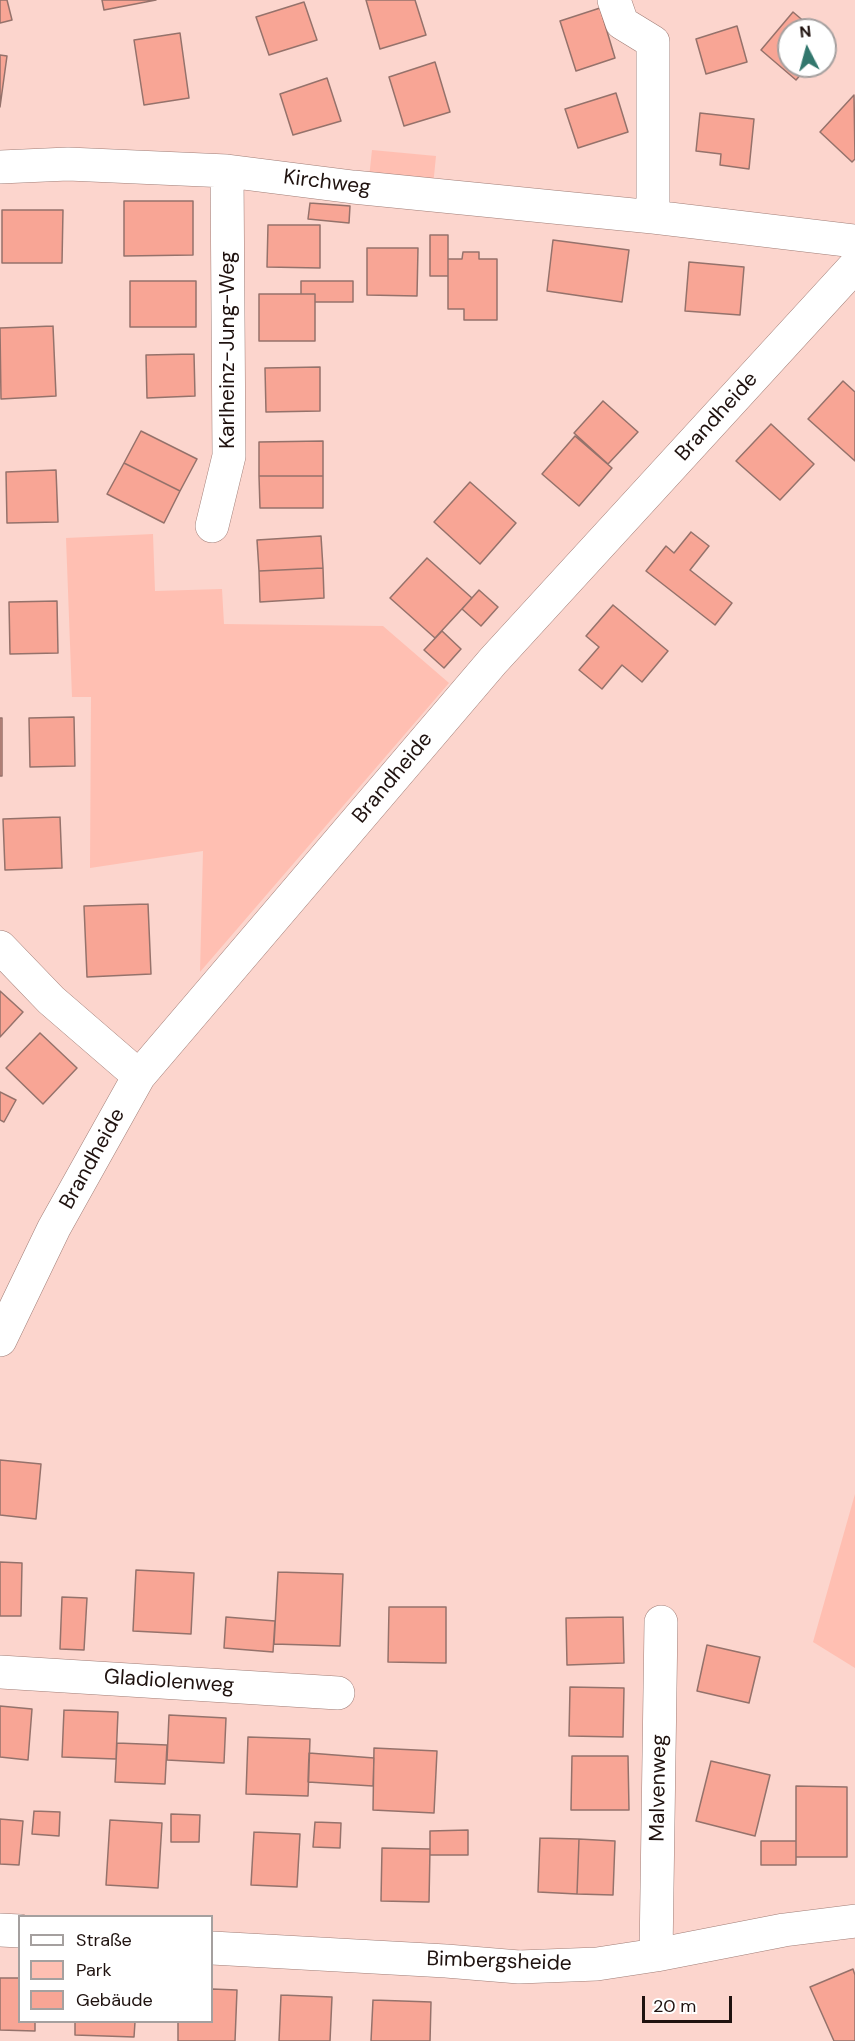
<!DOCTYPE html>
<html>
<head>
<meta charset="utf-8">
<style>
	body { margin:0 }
	#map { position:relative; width:855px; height:2041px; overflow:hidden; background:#fcd5cd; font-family:"DM Sans",sans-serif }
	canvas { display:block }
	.legend { position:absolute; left:18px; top:1915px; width:195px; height:108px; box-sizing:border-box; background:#fff; border:2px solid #a5a09f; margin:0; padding:8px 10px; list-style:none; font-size:18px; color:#1f120f }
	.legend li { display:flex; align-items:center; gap:12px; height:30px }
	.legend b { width:30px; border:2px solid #a5a09f }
	.north { position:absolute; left:777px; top:18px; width:60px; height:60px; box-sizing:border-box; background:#fff; border:2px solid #a5a09f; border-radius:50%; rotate:354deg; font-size:16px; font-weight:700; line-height:24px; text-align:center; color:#1f120f }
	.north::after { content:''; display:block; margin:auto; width:21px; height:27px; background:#32776d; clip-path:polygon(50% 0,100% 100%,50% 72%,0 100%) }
	.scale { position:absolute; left:642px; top:1996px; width:90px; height:27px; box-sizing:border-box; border:3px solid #1f120f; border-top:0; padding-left:8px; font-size:18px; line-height:21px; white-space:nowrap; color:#1f120f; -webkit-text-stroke:4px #fff; paint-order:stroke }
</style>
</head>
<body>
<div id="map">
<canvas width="855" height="2041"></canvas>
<ul class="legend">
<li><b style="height:8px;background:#fff"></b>Straße</li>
<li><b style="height:16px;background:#ffbfb2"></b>Park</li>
<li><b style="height:16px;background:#f8a595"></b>Gebäude</li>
</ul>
<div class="north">N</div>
<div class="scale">20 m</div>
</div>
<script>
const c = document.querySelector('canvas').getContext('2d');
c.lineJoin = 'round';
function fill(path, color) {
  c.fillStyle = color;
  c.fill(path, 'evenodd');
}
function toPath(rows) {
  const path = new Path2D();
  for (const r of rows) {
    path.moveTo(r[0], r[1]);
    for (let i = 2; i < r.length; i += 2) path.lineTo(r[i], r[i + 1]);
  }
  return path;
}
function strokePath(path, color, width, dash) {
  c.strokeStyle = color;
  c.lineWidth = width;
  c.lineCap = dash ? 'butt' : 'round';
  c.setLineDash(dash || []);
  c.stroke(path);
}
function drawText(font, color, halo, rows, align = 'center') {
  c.font = font + ' "DM Sans",sans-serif';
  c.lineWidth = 5;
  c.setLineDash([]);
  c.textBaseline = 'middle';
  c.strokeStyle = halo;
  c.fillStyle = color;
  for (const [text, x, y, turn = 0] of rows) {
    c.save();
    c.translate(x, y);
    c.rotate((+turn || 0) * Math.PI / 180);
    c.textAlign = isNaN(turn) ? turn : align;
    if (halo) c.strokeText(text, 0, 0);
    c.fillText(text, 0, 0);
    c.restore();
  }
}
fill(toPath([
	[372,150,436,156,433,186,369,178],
	[153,534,155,591,222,589,224,624,383,626,449,683,200,972,203,851,90,868,91,697,72,697,66,538],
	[855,1494,855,1668,813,1642]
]), '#ffbfb2');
const building = toPath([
	[0,0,7,0,12,20,0,23,0,0],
	[102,0,156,0,104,10,102,0],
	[366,0,415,0,426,35,380,49,366,0],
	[304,2,317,40,269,55,256,17,304,2],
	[600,8,615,58,576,71,560,21,600,8],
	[793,12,814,30,789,30,789,66,808,66,796,80,761,50,793,12],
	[737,26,747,62,706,74,696,39,737,26],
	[180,33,189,98,144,105,134,40,180,33],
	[0,55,7,56,0,107,0,55],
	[435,62,450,112,404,126,389,77,435,62],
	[327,78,341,121,293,135,280,94,327,78],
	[616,93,628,132,578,148,565,109,616,93],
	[854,95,855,159,852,162,820,132,854,95],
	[700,113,754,119,749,169,720,165,721,154,696,151,700,113],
	[124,201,193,201,193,255,124,256,124,201],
	[310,203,350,206,349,223,308,219,310,203],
	[2,210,63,210,62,263,2,263,2,210],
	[268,225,320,225,320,268,267,267,268,225],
	[430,235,448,235,448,276,430,276,430,235],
	[553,240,629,250,622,302,547,291,553,240],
	[367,248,418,248,417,296,367,295,367,248],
	[463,252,479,252,479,259,497,259,497,320,464,320,464,309,448,309,448,259,462,259,463,252],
	[689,262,744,267,740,315,685,311,689,262],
	[130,281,196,281,196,327,130,327,130,281],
	[301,281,353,281,353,302,315,302,315,294,301,294,301,281],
	[259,294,315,294,315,341,259,341,259,294],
	[53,326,56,396,1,399,0,328,53,326],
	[194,354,195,396,147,398,146,355,194,354],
	[320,367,320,411,266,412,265,368,320,367],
	[843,381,855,392,855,461,808,419,843,381],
	[603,401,638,432,608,464,574,433,603,401],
	[771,424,814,464,780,500,736,461,771,424],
	[141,431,197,459,180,491,124,463,141,431],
	[575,436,612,468,579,506,542,474,575,436],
	[323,441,323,476,259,476,259,442,323,441],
	[124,463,180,491,164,523,107,494,124,463],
	[56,470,58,522,7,523,6,472,56,470],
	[259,476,323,476,323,508,260,508,259,476],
	[470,482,516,523,480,564,434,522,470,482],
	[691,532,709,546,690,570,732,603,715,625,646,571,666,546,674,553,691,532],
	[321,536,323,568,259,571,257,540,321,536],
	[427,558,472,598,435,638,390,598,427,558],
	[323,568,324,598,260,602,259,571,323,568],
	[479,590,498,607,481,626,462,609,479,590],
	[57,601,58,653,10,654,9,602,57,601],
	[613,605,668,651,642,682,622,665,602,689,579,670,599,647,586,636,613,605],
	[442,631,461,649,444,668,424,650,442,631],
	[74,717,75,766,30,767,29,718,74,717],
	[0,718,2,718,2,776,0,776,0,718],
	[60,817,62,868,5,870,3,819,60,817],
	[148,904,151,974,87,977,84,906,148,904],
	[0,991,23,1012,0,1037,0,991],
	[40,1033,77,1068,43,1104,6,1068,40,1033],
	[0,1092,16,1100,4,1122,0,1120,0,1092],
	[0,1460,41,1464,36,1519,0,1515,0,1460],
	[0,1562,22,1563,21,1616,0,1616,0,1562],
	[136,1570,194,1573,191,1634,133,1631,136,1570],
	[278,1572,343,1574,340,1646,274,1644,278,1572],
	[62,1597,87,1598,84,1650,60,1649,62,1597],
	[389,1607,446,1607,446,1663,388,1662,389,1607],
	[226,1617,275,1621,273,1652,224,1648,226,1617],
	[623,1617,624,1663,567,1665,566,1618,623,1617],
	[707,1645,760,1657,749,1703,697,1691,707,1645],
	[570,1687,624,1688,623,1737,569,1736,570,1687],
	[0,1706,32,1709,28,1760,0,1757,0,1706],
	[64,1710,118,1712,116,1759,62,1757,64,1710],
	[169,1715,226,1718,224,1763,167,1760,169,1715],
	[248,1737,310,1739,308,1796,246,1794,248,1737],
	[117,1743,167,1745,165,1784,115,1782,117,1743],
	[374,1748,437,1751,434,1813,373,1810,374,1748],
	[309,1753,374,1758,373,1786,308,1782,309,1753],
	[572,1756,628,1756,629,1810,571,1810,572,1756],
	[711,1761,770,1775,755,1836,696,1821,711,1761],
	[796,1786,847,1787,847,1857,796,1857,796,1786],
	[34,1811,60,1812,59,1836,32,1834,34,1811],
	[171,1814,200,1815,199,1842,171,1842,171,1814],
	[0,1819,23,1821,19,1865,0,1864,0,1819],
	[110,1820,162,1823,158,1888,106,1885,110,1820],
	[315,1822,341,1823,340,1848,313,1847,315,1822],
	[468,1830,468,1855,430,1855,430,1831,468,1830],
	[254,1832,300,1834,297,1887,251,1885,254,1832],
	[540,1838,579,1839,577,1894,538,1892,540,1838],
	[579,1839,615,1841,613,1895,577,1894,579,1839],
	[761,1841,796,1841,796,1865,761,1865,761,1841],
	[382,1848,430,1849,429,1902,381,1901,382,1848],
	[853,1969,855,1975,855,2041,834,2041,810,1987,853,1969],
	[0,1978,20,1978,20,2022,35,2022,35,2031,0,2030,0,1978],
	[212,1989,237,1990,235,2041,178,2041,178,2022,212,2022,212,1989],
	[281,1995,332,1997,330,2041,279,2041,281,1995],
	[373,2000,431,2002,430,2041,371,2041,373,2000],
	[75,2022,135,2022,134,2037,75,2035,75,2022]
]);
fill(building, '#f8a595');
strokePath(building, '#95726b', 1.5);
const street = toPath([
	[614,0,622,23,653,42,653,217],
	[0,167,68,164,227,171,353,187,653,217,855,241],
	[212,526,229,456,227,171],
	[0,947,51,1000,139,1076],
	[0,1340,54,1228,139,1076,493,661,855,266],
	[0,1672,338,1693],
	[0,1930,20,1931],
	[212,1948,446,1961,519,1967,597,1964,656,1955,784,1930,855,1921],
	[656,1955,661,1622]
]);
strokePath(street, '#a07d76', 34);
strokePath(street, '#fff', 33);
drawText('21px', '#1f120f', '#fff', [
	["Kirchweg",327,183,7],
	["Karlheinz-Jung-Weg",228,350,-90],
	["Brandheide",717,417,-48],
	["Brandheide",393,778,-50],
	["Brandheide",93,1159,-61],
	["Gladiolenweg",169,1682,4],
	["Malvenweg",659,1788,-89],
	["Bimbergsheide",499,1962,2]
]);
</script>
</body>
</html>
